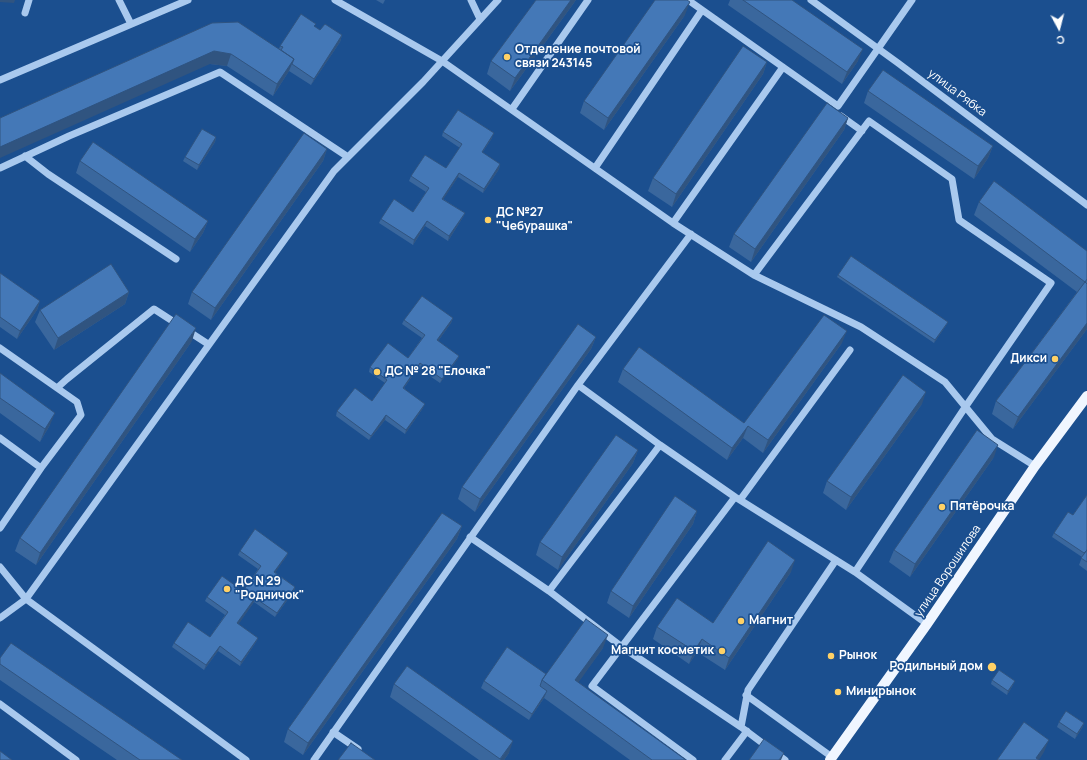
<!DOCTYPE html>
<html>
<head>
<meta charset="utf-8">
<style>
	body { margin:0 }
	#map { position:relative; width:1087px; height:760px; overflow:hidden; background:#1b4f8f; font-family:Manrope,sans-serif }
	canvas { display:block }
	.north { position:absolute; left:1039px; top:8px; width:40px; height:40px; -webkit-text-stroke:3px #1b4f8f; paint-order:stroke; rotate:173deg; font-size:11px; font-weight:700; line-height:16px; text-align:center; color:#fff }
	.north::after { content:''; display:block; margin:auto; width:14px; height:18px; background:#fff; clip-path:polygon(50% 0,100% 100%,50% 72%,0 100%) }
</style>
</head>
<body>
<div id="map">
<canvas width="1087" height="760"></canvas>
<div class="north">С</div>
</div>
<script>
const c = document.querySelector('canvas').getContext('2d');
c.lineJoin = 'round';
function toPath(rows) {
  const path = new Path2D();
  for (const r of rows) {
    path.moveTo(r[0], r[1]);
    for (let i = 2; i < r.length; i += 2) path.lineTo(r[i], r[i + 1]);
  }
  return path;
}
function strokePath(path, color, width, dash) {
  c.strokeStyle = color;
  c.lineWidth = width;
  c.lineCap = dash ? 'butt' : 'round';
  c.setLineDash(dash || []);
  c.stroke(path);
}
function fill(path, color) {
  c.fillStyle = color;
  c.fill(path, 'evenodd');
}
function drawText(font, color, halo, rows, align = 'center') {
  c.font = font + ' Manrope,sans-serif';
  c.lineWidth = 3.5;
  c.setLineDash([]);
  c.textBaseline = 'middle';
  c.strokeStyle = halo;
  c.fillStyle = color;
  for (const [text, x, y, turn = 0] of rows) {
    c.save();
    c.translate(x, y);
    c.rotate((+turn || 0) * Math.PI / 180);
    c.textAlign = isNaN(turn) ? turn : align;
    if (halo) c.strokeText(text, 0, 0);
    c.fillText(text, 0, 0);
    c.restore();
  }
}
strokePath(toPath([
	[119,0,131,24],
	[335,0,442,61,673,223,754,275,861,327,945,382,992,439,1035,466],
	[471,0,480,19],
	[688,0,838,106,912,0],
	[811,0,898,63,1087,205],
	[25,13,29,0],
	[0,80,188,0],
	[512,109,588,0],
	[841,116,862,131],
	[25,156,48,174,176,259],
	[0,168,69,136,220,72,348,157],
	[595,168,702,10],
	[673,223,783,67],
	[754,275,869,121,952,179,959,220,1051,283,966,406,855,572],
	[0,348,77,402,81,415,41,468],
	[578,385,660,445],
	[57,388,67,379,154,309,208,344],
	[0,438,41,468,0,528],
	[740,500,855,572,927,624],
	[470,537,549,591,622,647,741,727,785,760],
	[0,567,26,599,334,171,423,82,498,0],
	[549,591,660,445,735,497],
	[0,618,26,599,246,760],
	[746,695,832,757],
	[0,704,76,760],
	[741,727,748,690,836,560],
	[333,732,358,749],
	[314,760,578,385,691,234],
	[693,760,592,686,735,497,740,500,850,350],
	[725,760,747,731]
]), '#a9c9ee', 7);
strokePath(toPath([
	[830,760,927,624,1035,466,1087,396]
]), '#f0f6ff', 10);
fill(toPath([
	[376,0,385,0,383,4],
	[536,0,576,0,510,91,487,74,491,61],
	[730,0,792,0,858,61,842,84,728,5],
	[685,15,604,130,580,113,584,101],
	[212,23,279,49,280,46,315,27,320,30,342,35,340,42,311,85,289,71,273,96,227,66,210,64],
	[767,62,763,74,672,207,648,191,653,178],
	[868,91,993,146,988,158,974,179,864,103],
	[848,118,844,130,751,262,729,247,734,234],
	[443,132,492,138,482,153,500,164,499,169,483,193,458,177,443,199,465,213,463,217,448,241,425,226,413,245,379,223,381,219,413,212,426,192,409,181,411,176,446,168,460,148,442,136],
	[216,137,215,142,197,170,183,161,185,157],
	[327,149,323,161,211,320,188,304,192,292],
	[80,161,208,221,203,233,190,252,76,173],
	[979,202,1087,251,1087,329,1013,429,992,414,996,401,1077,292,974,215],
	[0,273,40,301,37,310,17,339,0,327],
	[838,275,947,324,934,343,837,277],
	[129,292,125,304,54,350,35,322,40,310],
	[453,318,451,323,438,341,459,356,457,360,440,383,418,368,404,388,423,408,405,434,385,420,369,440,336,416,337,411,372,401,385,383,369,372,370,367,408,358,422,338,402,324,404,320],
	[596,337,591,349,475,512,458,499,462,487],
	[192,341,36,565,15,551,20,538],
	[842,343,763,453,743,438,727,460,618,382,623,369,744,423],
	[0,373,50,425,40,442,0,413],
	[922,404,846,510,823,493,827,481],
	[638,450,633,463,558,570,536,555,540,542],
	[994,457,910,577,889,562,894,550],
	[1087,495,1087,571,1079,565,1082,557,1052,537,1054,533,1073,515],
	[697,511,693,524,629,618,607,603,611,591],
	[462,526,457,539,303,755,284,742,288,729],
	[240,551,288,553,286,557,275,572,295,587,294,591,275,617,254,602,238,624,258,638,256,642,240,666,218,651,204,670,172,647,174,643,210,637,225,615,205,601,207,597,243,591,258,569,238,555],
	[791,572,725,670,697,652,689,664,653,639,657,627,713,623],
	[603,648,578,682,686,760,630,760,544,698,529,720,481,688,484,681,546,674],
	[0,658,182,760,117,760,0,680],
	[992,680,1013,685,1007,695,991,684],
	[394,684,509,753,504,760,479,760,390,697],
	[1059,722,1084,723,1082,728,1075,739,1057,727]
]), '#3a679d');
fill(toPath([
	[0,0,15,0,14,3,0,2],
	[571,0,576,0,510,91,515,78],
	[690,2,685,15,604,130,608,118],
	[342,35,340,42,311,85,314,79],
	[863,49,858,61,842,84,847,72],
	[214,51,231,54,227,66,210,64,0,158,0,147],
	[294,59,289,71,273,96,277,84],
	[767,62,763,74,672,207,676,194],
	[848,118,844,130,751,262,755,249],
	[494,133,492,138,480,156,482,152],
	[216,137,215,142,197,170,199,165],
	[993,146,988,158,974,179,978,166],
	[327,149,323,161,211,320,215,308],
	[500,164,499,169,483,193,484,189],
	[459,173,458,177,441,203,442,199],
	[465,213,463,217,448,241,449,236],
	[208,221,203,233,190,252,195,239],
	[427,221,425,226,413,245,414,240],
	[129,292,125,304,54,350,58,338],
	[40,301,37,310,17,339,20,331],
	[453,318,451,323,436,344,437,340],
	[948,322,947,324,934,343,935,340],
	[1087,323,1087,329,1013,429,1018,417],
	[196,328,192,341,36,565,40,553],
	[847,331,842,343,763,453,768,440],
	[596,337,591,349,475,512,480,499],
	[459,356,457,360,440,383,442,379],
	[420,363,418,368,401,392,403,388],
	[926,392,922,404,846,510,851,497],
	[425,404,423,408,405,434,406,430],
	[55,413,50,425,40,442,45,429],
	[386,415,385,420,369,440,371,436],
	[748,426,743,438,727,460,732,448],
	[998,445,994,457,910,577,915,564],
	[638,450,633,463,558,570,562,557],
	[697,511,693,524,629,618,633,606],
	[462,526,457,539,303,755,308,743],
	[288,553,286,557,273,576,274,572],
	[795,560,791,572,725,670,729,658],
	[295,587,294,591,275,617,277,613],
	[255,598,254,602,236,628,237,623],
	[608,635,603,648,571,693,575,680],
	[258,638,256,642,240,666,241,662],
	[702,639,697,652,689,664,694,651],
	[220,646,218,651,204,670,206,665],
	[1015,681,1013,685,1007,695,1008,691],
	[547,691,544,698,529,720,532,714],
	[1084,723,1082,728,1075,739,1077,734],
	[1049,740,1044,752,1039,760,1036,758],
	[513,741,509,753,504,760,500,760],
	[784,753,781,760,779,760]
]), '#305480');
const building = toPath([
	[536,0,571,0,515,78,491,61,536,0],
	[655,0,687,0,690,2,608,118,584,101,655,0],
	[743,0,792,0,863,49,847,72,743,0],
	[301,14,316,24,314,26,320,30,325,24,342,35,314,79,292,64,294,59,281,50,283,47,280,46,301,14],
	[238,22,294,59,277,84,231,54,214,51,0,147,0,118,212,23,238,22],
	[743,46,767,62,676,194,653,178,743,46],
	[883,70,993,146,978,166,868,91,883,70],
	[827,103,848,118,755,249,734,234,827,103],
	[458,110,494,133,482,152,500,164,484,189,459,173,442,199,465,213,449,236,427,221,414,240,381,219,394,199,413,212,429,188,411,176,425,155,446,168,462,144,443,132,458,110],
	[202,129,216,137,199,165,185,157,202,129],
	[304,133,327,149,215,308,192,292,304,133],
	[93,142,208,221,195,239,80,161,93,142],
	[994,181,1087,251,1087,279,1085,282,979,202,994,181],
	[851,256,948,322,935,340,838,275,851,256],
	[111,264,129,292,58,338,40,310,111,264],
	[0,273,40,301,20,331,0,317,0,273],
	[1085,282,1087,284,1087,323,1018,417,996,401,1085,282],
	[422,296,453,318,437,340,459,356,442,379,420,363,403,388,425,404,406,430,386,415,371,436,337,411,355,388,372,401,387,380,370,367,388,343,408,358,425,335,404,320,422,296],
	[176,314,196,328,40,553,20,538,176,314],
	[824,315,847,331,768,440,748,426,732,448,623,369,639,347,744,423,824,315],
	[578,324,596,337,480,499,462,487,578,324],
	[0,373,55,413,45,429,0,398,0,373],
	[903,375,926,392,851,497,827,481,903,375],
	[977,430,998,445,915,564,894,550,977,430],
	[616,435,638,450,562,557,540,542,616,435],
	[1087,495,1087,550,1084,553,1054,533,1068,512,1073,515,1087,495],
	[675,496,697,511,633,606,611,591,675,496],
	[442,513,462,526,308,743,288,729,442,513],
	[255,529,288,553,274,572,295,587,277,613,255,598,237,623,258,638,241,662,220,646,206,665,174,643,188,622,210,637,228,612,207,597,222,576,243,591,261,566,240,551,255,529],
	[768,541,795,560,729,658,702,639,694,651,657,627,677,598,713,623,768,541],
	[1087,550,1087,562,1081,558,1087,550],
	[586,619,608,635,575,680,686,760,652,760,542,680,586,619],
	[11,643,182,760,140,760,0,664,0,658,11,643],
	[507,647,546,674,542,680,540,686,547,691,532,714,484,681,507,647],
	[407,666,513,741,500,759,394,684,407,666],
	[999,670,1015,681,1008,691,992,680,999,670],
	[1066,711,1084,723,1077,734,1059,722,1066,711],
	[1024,722,1049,740,1036,758,1039,760,997,760,1024,722],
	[764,739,784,753,779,760,749,760,764,739],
	[351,743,375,760,338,760,351,743],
	[0,751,12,760,0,760,0,751]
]);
fill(building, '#4478b7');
strokePath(building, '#305480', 1);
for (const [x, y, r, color] of [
	[507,57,4,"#ffd166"],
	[488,220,4,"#ffd166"],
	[1055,359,4,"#ffd166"],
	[377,372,4,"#ffd166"],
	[942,507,4,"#ffd166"],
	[227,589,4,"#ffd166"],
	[741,621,4,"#ffd166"],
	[722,651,4,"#ffd166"],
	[831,656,4,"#ffd166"],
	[992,667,5,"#ffd166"],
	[838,692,4,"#ffd166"]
]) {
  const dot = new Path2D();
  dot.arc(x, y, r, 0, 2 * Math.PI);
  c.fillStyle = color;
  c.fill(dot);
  strokePath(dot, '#1b4f8f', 1.5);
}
drawText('bold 12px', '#fff', '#1b4f8f', [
	["Отделение почтовой",515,50],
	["связи 243145",515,64],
	["ДС №27",496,213],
	["\"Чебурашка\"",496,227],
	["Дикси",1047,359,"right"],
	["ДС № 28 \"Елочка\"",385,372],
	["Пятёрочка",950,507],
	["ДС N 29",235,582],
	["\"Родничок\"",235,596],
	["Магнит",749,621],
	["Магнит косметик",714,651,"right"],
	["Рынок",839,656],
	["Родильный дом",983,667,"right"],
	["Минирынок",846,692]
], 'left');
drawText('12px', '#fff', '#1b4f8f', [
	["улица Рябка",957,93,37],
	["улица Ворошилова",948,571,-56]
]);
</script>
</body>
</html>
